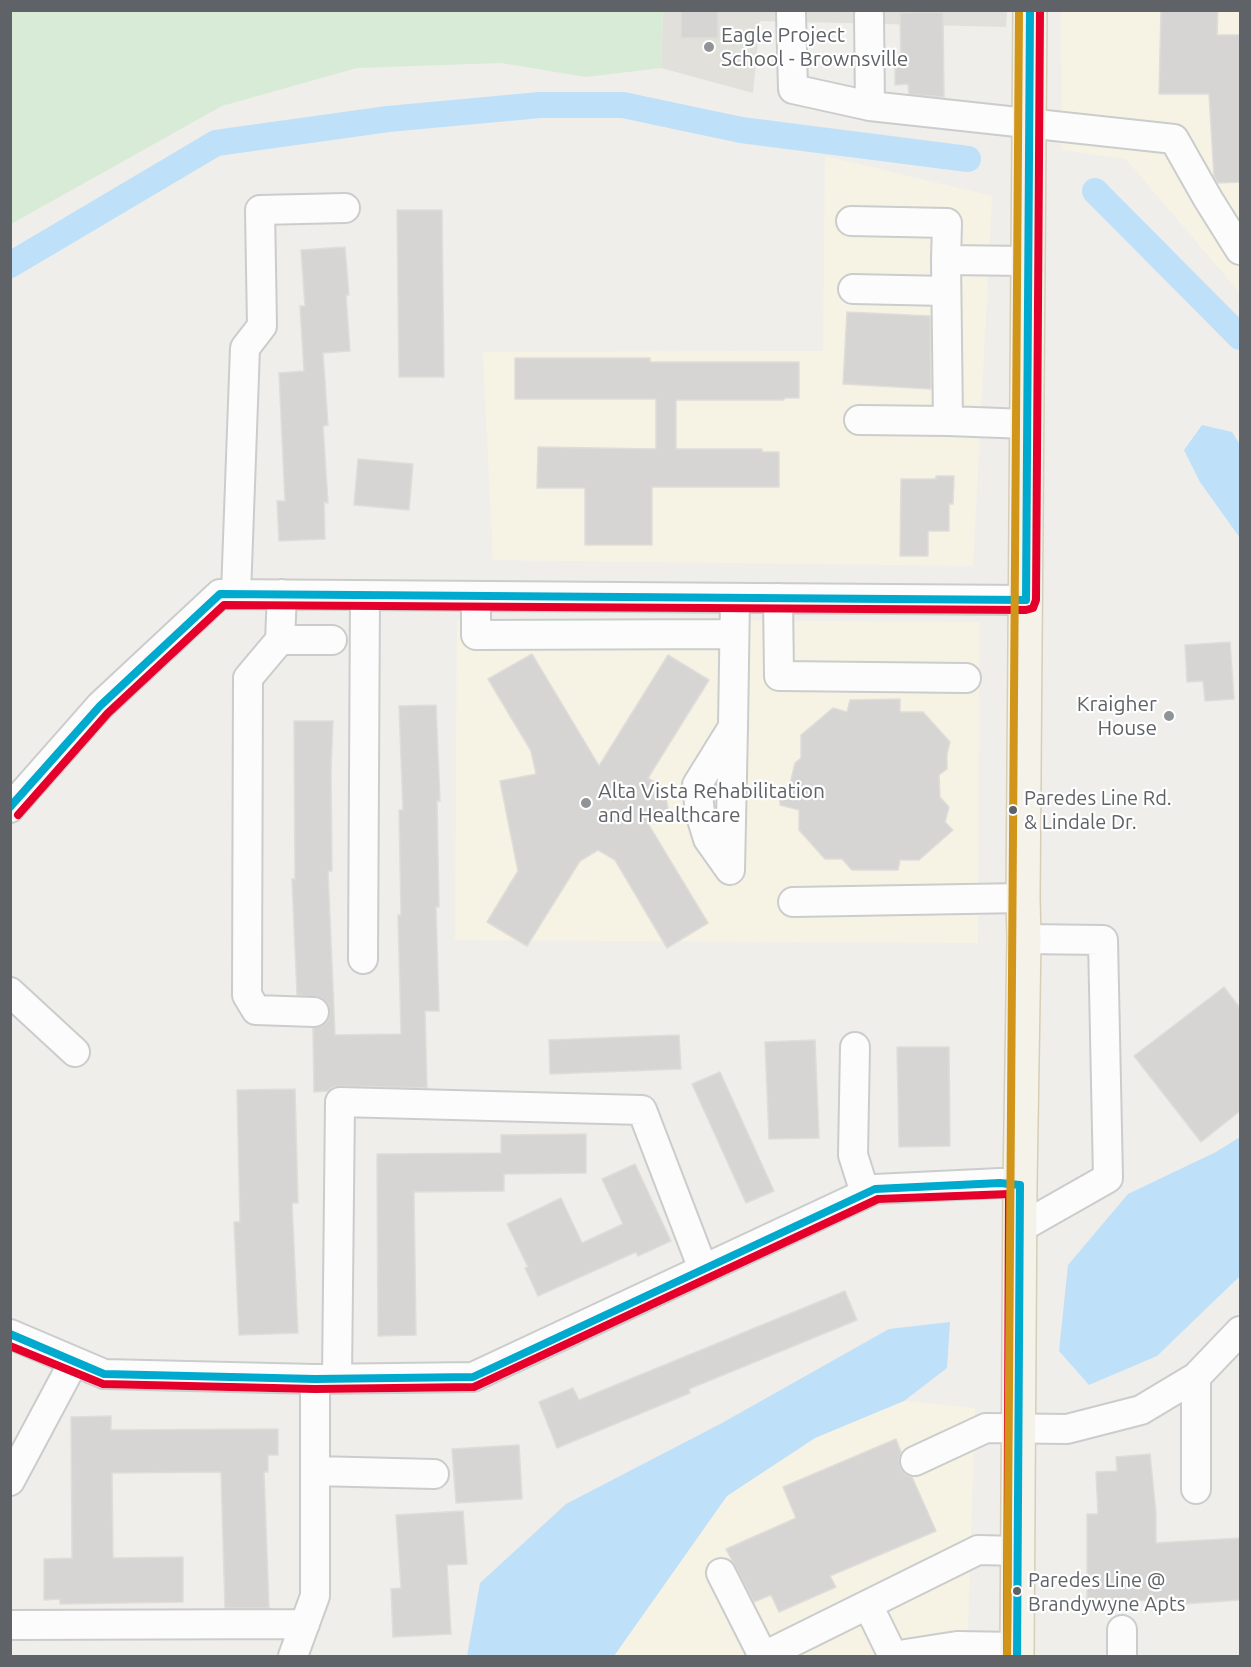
<!DOCTYPE html>
<html>
<head>
<meta charset="utf-8">
<style>
	body { margin:0 }
	#map { position:relative; width:1251px; height:1667px; overflow:hidden; background:#efeeea; font-family:Ubuntu,sans-serif }
	canvas { display:block }
	.frame { position:absolute; inset:0; border:12px solid #5f6368; pointer-events:none }
</style>
</head>
<body>
<div id="map">
<canvas width="1251" height="1667"></canvas>
<div class="frame"></div>
</div>
<script>
const c = document.querySelector('canvas').getContext('2d');
c.lineJoin = 'round';
function fill(path, color) {
  c.fillStyle = color;
  c.fill(path, 'evenodd');
}
function toPath(rows) {
  const path = new Path2D();
  for (const r of rows) {
    path.moveTo(r[0], r[1]);
    for (let i = 2; i < r.length; i += 2) path.lineTo(r[i], r[i + 1]);
  }
  return path;
}
function strokePath(path, color, width, dash) {
  c.strokeStyle = color;
  c.lineWidth = width;
  c.lineCap = dash ? 'butt' : 'round';
  c.setLineDash(dash || []);
  c.stroke(path);
}
function drawText(font, color, halo, rows, align = 'center') {
  c.font = font + ' Ubuntu,sans-serif';
  c.lineWidth = 4.5;
  c.setLineDash([]);
  c.textBaseline = 'middle';
  c.strokeStyle = halo;
  c.fillStyle = color;
  for (const [text, x, y, turn = 0] of rows) {
    c.save();
    c.translate(x, y);
    c.rotate((+turn || 0) * Math.PI / 180);
    c.textAlign = isNaN(turn) ? turn : align;
    if (halo) c.strokeText(text, 0, 0);
    c.fillText(text, 0, 0);
    c.restore();
  }
}
fill(toPath([
	[1061,11,1240,11,1240,293,1126,159,1062,150],
	[825,156,992,196,973,566,493,560,483,352,823,351],
	[457,619,979,622,978,943,455,940],
	[904,1401,975,1408,967,1656,614,1656,727,1496,815,1438]
]), '#f7f3e4');
fill(toPath([
	[663,11,1007,11,1006,27,760,21,753,93,661,68]
]), '#e2e0da');
fill(toPath([
	[10,11,663,11,661,68,586,77,501,63,357,68,222,106,11,224]
]), '#d8ebd6');
fill(toPath([
	[1202,425,1232,432,1240,445,1240,538,1200,482,1184,450],
	[1240,1137,1240,1276,1157,1356,1089,1385,1059,1351,1068,1265,1128,1194,1216,1152],
	[950,1322,947,1368,904,1401,815,1438,727,1496,614,1656,467,1656,480,1583,566,1504,722,1423,889,1329]
]), '#bfe0f9');
strokePath(toPath([
	[1095,191,1240,337],
	[10,265,216,143,388,119,540,105,623,105,741,130,968,159]
]), '#bfe0f9', 26);
const building = toPath([
	[681,10,718,10,718,38,681,38,681,10],
	[1161,10,1218,10,1217,35,1240,35,1240,182,1218,183,1214,176,1209,94,1159,94,1161,10],
	[943,12,944,97,909,94,908,84,895,85,895,64,901,65,900,13,943,12],
	[397,210,442,210,444,377,399,377,397,210],
	[345,247,349,295,346,295,350,351,323,353,328,425,323,426,328,503,324,502,325,539,279,541,277,501,285,501,279,373,304,371,300,306,305,306,301,250,345,247],
	[847,312,930,316,931,389,843,384,847,312],
	[515,358,650,358,650,362,799,362,799,398,784,398,784,400,676,400,676,449,762,449,762,452,779,452,779,487,652,487,652,545,585,545,585,488,537,488,538,447,656,449,656,399,515,399,515,358],
	[358,459,413,464,409,510,354,505,358,459],
	[936,476,954,476,953,504,949,504,949,531,928,531,928,556,900,556,901,479,936,479,936,476],
	[1230,642,1234,699,1205,701,1203,681,1187,682,1185,645,1230,642],
	[532,654,599,766,668,655,709,680,648,778,664,788,670,818,647,822,708,923,667,948,615,860,598,850,580,861,527,946,487,922,518,871,500,781,536,774,531,751,488,679,532,654],
	[900,699,900,712,923,712,950,742,947,754,947,769,939,775,940,797,949,807,945,822,953,830,919,860,900,860,898,870,852,870,842,859,825,859,799,830,799,810,780,805,780,792,790,784,795,763,801,758,801,735,833,708,847,712,850,700,900,699],
	[436,705,440,801,437,801,439,907,436,907,439,1011,425,1011,427,1088,340,1086,333,1087,328,1091,314,1092,313,1028,322,1026,328,1020,330,1012,328,1004,322,998,297,995,292,879,295,879,294,721,333,721,331,769,332,871,328,871,335,1035,401,1034,398,915,401,915,399,810,403,810,399,706,436,705],
	[1224,987,1240,1008,1240,1111,1201,1142,1134,1056,1224,987],
	[679,1035,681,1069,550,1074,549,1040,679,1035],
	[815,1040,819,1138,769,1139,765,1042,815,1040],
	[897,1047,949,1047,950,1146,899,1147,897,1047],
	[720,1072,774,1191,746,1203,692,1084,720,1072],
	[295,1089,298,1203,292,1203,298,1333,239,1335,234,1222,240,1222,237,1090,295,1089],
	[586,1134,586,1173,504,1174,504,1191,414,1192,416,1335,378,1336,377,1154,501,1153,501,1135,586,1134],
	[635,1164,671,1241,638,1256,636,1252,538,1296,525,1268,528,1267,507,1224,561,1198,582,1243,623,1224,602,1179,635,1164],
	[845,1291,857,1320,689,1389,690,1393,557,1448,539,1402,573,1388,579,1400,845,1291],
	[111,1416,111,1430,278,1429,278,1455,268,1455,268,1472,264,1472,269,1608,225,1608,221,1472,112,1473,113,1558,183,1557,183,1602,60,1604,60,1599,44,1600,44,1559,72,1558,71,1417,111,1416],
	[896,1439,901,1452,899,1459,900,1467,905,1474,912,1477,936,1531,830,1576,836,1587,779,1612,771,1595,754,1602,726,1549,796,1518,783,1487,896,1439],
	[519,1445,522,1499,456,1503,452,1449,519,1445],
	[1150,1454,1156,1513,1156,1543,1240,1538,1240,1600,1183,1604,1183,1600,1087,1601,1087,1514,1098,1514,1096,1472,1117,1471,1116,1457,1150,1454],
	[463,1511,467,1564,447,1565,451,1634,393,1637,391,1589,401,1588,396,1515,463,1511]
]);
fill(building, '#d6d5d3');
strokePath(building, '#deddd9', 1.5);
const minor = toPath([
	[791,14,793,89,870,106,1174,139,1208,199,1240,250],
	[869,15,870,106],
	[851,221,947,223,946,260,1027,261],
	[946,260,948,421,1027,424],
	[853,289,946,291],
	[859,420,948,421],
	[236,594,245,348,262,326,260,210,345,208],
	[282,594,280,640,248,678,247,995,256,1010,314,1012],
	[476,596,476,635,734,634],
	[778,598,779,676,966,678],
	[280,640,332,640],
	[733,727,697,785,700,813,708,839,730,870,733,727,735,598],
	[10,808,100,706,220,594,1026,600],
	[793,902,1023,898],
	[363,959,365,595],
	[10,992,75,1052],
	[855,1047,853,1155,865,1193],
	[1020,1228,1108,1178,1103,940,1024,939],
	[10,1334,104,1374,315,1379,473,1377,875,1189,1000,1183,1020,1185],
	[337,1378,340,1102,642,1110,703,1269],
	[915,1461,986,1428,1067,1429,1141,1410,1196,1377,1240,1331],
	[315,1471,434,1474],
	[10,1481,74,1361],
	[1196,1489,1196,1377],
	[721,1573,763,1656],
	[868,1605,893,1656],
	[10,1625,305,1624],
	[1122,1630,1122,1656],
	[293,1656,315,1596,315,1379],
	[764,1656,978,1550,1018,1551],
	[893,1656,957,1646,1017,1647]
]);
const major = toPath([
	[1017,1656,1020,1185,1024,939,1023,898,1030,10]
]);
strokePath(minor, '#cbcccc', 32);
strokePath(major, '#d7ceb8', 36);
strokePath(minor, '#fdfcfc', 28);
strokePath(major, '#f4f2e9', 33);
strokePath(toPath([
	[10,807,100,706,220,594,1026,600,1030,10],
	[10,1334,104,1374,315,1379,473,1377,875,1189,1000,1183,1020,1185],
	[1017,1656,1020,1185]
]), '#00a9ce', 8);
strokePath(toPath([
	[18,815,108,713,224,605,1026,610,1033,608,1036,600,1040,10],
	[10,1346,103,1384,315,1389,474,1387,878,1199,1009,1194,1007,1656]
]), '#e4002b', 8);
strokePath(toPath([
	[1007,1656,1019,10]
]), '#d1951a', 8);
for (const [x, y, r, color] of [
	[709,47,6,"#919496"],
	[1169,716,6,"#919496"],
	[586,803,6,"#919496"],
	[1013,810,5,"#5f6368"],
	[1017,1591,5,"#5f6368"]
]) {
  const dot = new Path2D();
  dot.arc(x, y, r, 0, 2 * Math.PI);
  c.fillStyle = color;
  c.fill(dot);
  strokePath(dot, '#fff', 2);
}
drawText('20px', '#5f6368', '#fff', [
	["Paredes Line Rd.",1024,798],
	["& Lindale Dr.",1024,822],
	["Paredes Line @",1028,1580],
	["Brandywyne Apts",1028,1604]
], 'left');
drawText('21px', '#5f6368', '#fff', [
	["Eagle Project",721,35],
	["School - Brownsville",721,59],
	["Kraigher",1157,704,"right"],
	["House",1157,728,"right"],
	["Alta Vista Rehabilitation",598,791],
	["and Healthcare",598,815]
], 'left');
</script>
</body>
</html>
